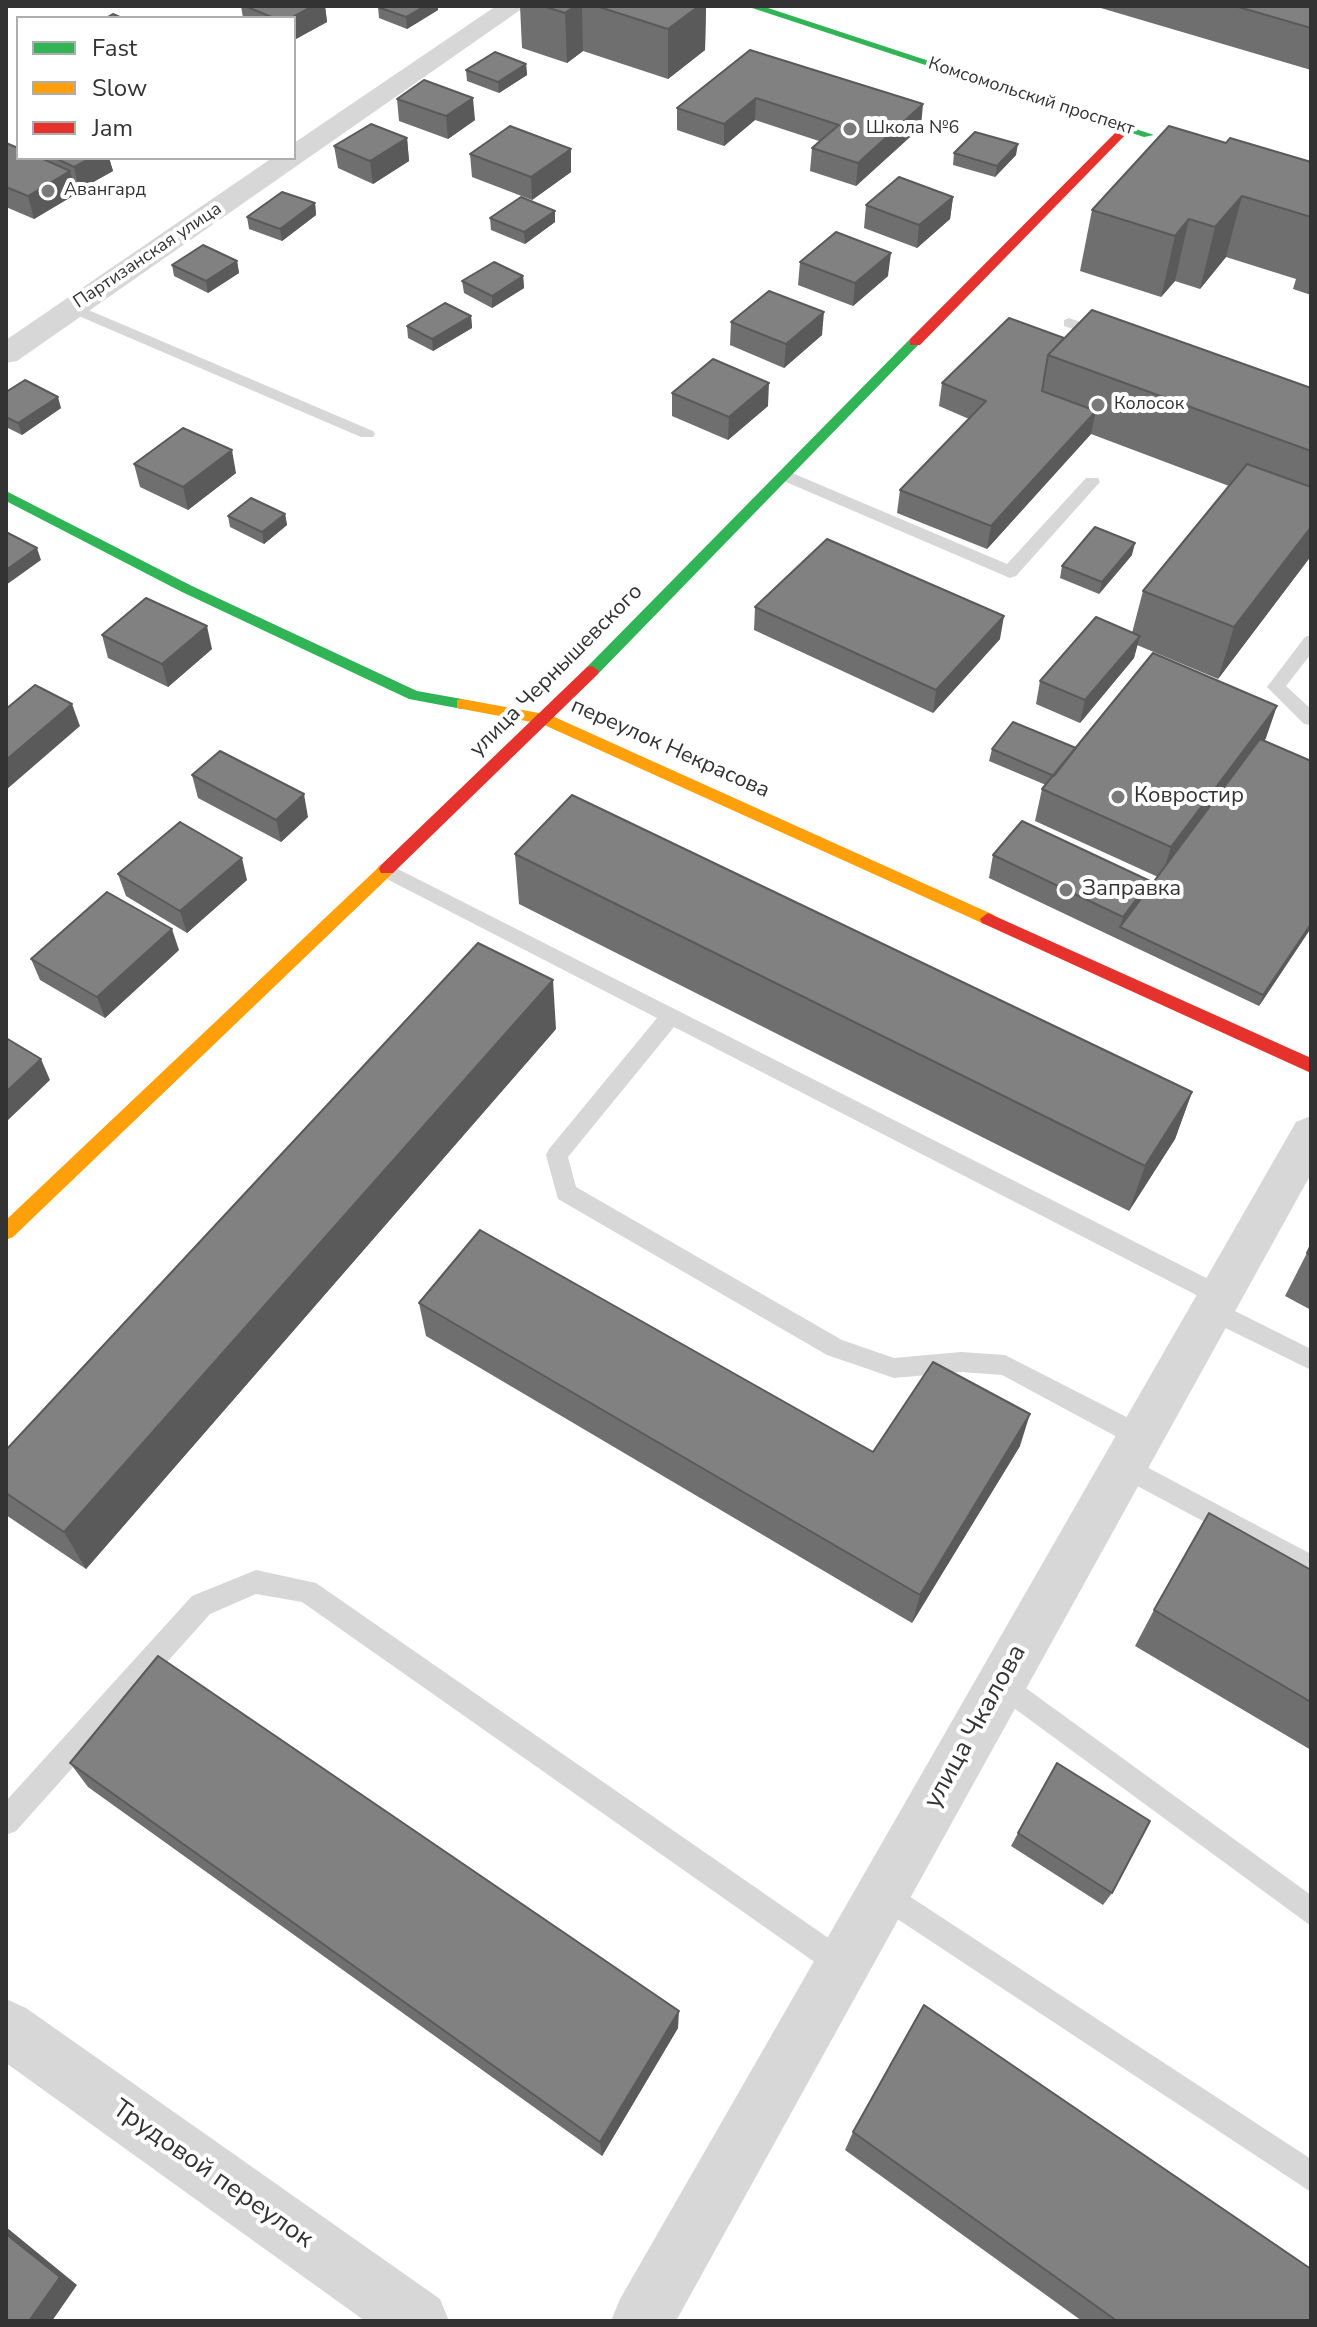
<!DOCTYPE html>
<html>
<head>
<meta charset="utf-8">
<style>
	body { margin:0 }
	#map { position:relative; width:1317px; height:2327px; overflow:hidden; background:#fff; font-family:"Nunito Sans",sans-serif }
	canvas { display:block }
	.frame { position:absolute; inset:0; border:8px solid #333; pointer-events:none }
	.legend { position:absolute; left:16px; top:16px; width:280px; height:144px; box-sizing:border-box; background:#fff; border:2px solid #adadad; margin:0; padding:10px 14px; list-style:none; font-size:24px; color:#333 }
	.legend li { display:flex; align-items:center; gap:16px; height:40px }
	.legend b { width:40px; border:2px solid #adadad }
</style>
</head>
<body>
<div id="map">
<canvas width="1317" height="2327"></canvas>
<div class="frame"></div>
<ul class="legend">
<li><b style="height:10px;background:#30b455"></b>Fast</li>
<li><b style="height:10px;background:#ff9f0a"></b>Slow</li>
<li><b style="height:10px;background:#e5322d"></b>Jam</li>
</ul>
</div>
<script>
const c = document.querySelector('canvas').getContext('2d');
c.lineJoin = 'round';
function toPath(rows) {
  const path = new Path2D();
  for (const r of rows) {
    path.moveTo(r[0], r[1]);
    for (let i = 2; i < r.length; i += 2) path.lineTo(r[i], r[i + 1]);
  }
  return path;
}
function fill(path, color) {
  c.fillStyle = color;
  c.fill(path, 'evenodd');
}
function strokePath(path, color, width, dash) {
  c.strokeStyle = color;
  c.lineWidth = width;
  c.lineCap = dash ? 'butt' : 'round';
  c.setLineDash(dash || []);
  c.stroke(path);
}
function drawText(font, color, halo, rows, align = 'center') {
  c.font = font + ' "Nunito Sans",sans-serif';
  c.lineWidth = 8;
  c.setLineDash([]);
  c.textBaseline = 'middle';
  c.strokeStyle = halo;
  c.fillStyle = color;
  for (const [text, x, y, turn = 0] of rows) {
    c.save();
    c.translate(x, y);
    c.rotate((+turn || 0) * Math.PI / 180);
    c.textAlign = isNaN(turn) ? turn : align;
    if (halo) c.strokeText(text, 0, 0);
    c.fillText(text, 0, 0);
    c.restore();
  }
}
fill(toPath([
	[72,303,373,431,375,434,373,437,361,437,67,311,64,308,72,303],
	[1069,318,1107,331,1110,334,1102,339,1064,326,1064,320,1069,318],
	[785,470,1007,564,1086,478,1098,478,1100,482,1016,576,1010,578,779,479,777,475,785,470],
	[1311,635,1311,654,1286,686,1311,709,1311,725,1304,724,1267,687,1305,637,1311,635],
	[386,863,1228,1289,1232,1296,1223,1305,1311,1349,1311,1370,1203,1317,1199,1310,1208,1301,674,1027,568,1157,576,1187,842,1340,894,1358,961,1352,1005,1355,1150,1429,1153,1437,1150,1445,1141,1448,1132,1445,1002,1375,961,1372,894,1378,827,1355,558,1199,546,1155,549,1149,657,1018,379,875,376,870,379,865,386,863],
	[1124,1455,1311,1554,1311,1579,1115,1474,1112,1466,1115,1458,1124,1455],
	[256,1570,316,1583,853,1955,857,1965,853,1975,843,1979,833,1975,302,1602,256,1594,210,1614,16,1831,6,1835,6,1801,192,1596,256,1570],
	[1001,1670,1311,1895,1311,1926,992,1692,988,1683,992,1674,1001,1670],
	[883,1879,1311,2159,1311,2192,873,1903,869,1893,873,1883,883,1879]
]), '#d7d7d7');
fill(toPath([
	[496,6,526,6,17,361,6,363,6,340,272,158,294,158,294,143,496,6],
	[1311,1116,1311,1174,676,2321,611,2321,620,2299,1296,1122,1311,1116],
	[6,1999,26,2008,440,2299,449,2321,365,2321,6,2063,6,1999]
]), '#d7d7d7');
fill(toPath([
	[746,6,762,6,1154,135,1144,137,746,6],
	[910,339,921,342,597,675,587,675,587,667,910,339],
	[6,491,192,586,417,691,462,699,470,704,462,709,409,699,182,592,6,501,6,491]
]), '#30b455');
fill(toPath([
	[462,699,550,715,994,915,996,919,988,925,982,923,542,724,457,708,457,700,462,699],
	[387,863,393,865,395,869,393,873,13,1237,6,1240,6,1220,381,865,387,863]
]), '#ff9f0a');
fill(toPath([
	[1122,126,1132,128,920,345,910,345,910,339,1122,126],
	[592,666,599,671,597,675,393,873,381,873,379,869,381,865,587,667,592,666],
	[988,913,1311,1058,1311,1073,982,923,980,919,988,913]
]), '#e5322d');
fill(toPath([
	[241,6,325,6,327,22,294,40,294,18,243,18],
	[379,6,438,6,438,10,407,29,379,18,378,7],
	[520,6,706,6,705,50,668,79,583,51,567,63,522,48],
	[1094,6,1311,6,1311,70],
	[750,50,921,127,856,186,810,171,812,148,819,141,755,120,724,146,677,130,677,108],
	[526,64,527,75,499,93,467,81,466,70],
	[397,99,475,120,448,139,399,121],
	[407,138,409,161,373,184,338,168,334,146],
	[6,143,18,158,109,158,113,171,79,190,74,187,76,194,34,219,6,207],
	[1226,143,1311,162,1311,295,1293,289,1296,279,1226,257,1200,289,1175,281,1161,297,1080,271,1092,210],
	[571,149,571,172,532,200,472,177,470,154],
	[954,153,1016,155,995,177,953,165],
	[953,197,950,219,917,248,864,228,866,205],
	[315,203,316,215,282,241,249,229,247,217],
	[490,218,555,222,525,244,491,230],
	[237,261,239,273,208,293,174,276,172,265],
	[800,262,888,276,853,306,798,285],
	[523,276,524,288,492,308,464,293,462,281],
	[471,316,472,328,433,351,408,338,407,326],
	[731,322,822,335,784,368,730,345],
	[1064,338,1311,388,1311,556,1218,679,1137,645,1134,658,1080,723,1036,704,1040,681,1132,633,1143,591,1229,486,1091,434,987,549,897,513,900,490,969,419,939,406,942,383],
	[6,392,61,408,22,435,6,427],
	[672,393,768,406,728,440,672,416],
	[134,464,236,473,188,510,140,487],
	[285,514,287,525,264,544,230,527,228,516],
	[1132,555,1099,594,1060,578,1062,566],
	[755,607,1000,639,933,713,754,630],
	[102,635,212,649,168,687,108,658],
	[1266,738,1264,741,1311,761,1311,928,1259,1006,989,878,993,855,1147,891,1158,877,1035,821,1042,789,1046,785,989,761,992,749,1076,748],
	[192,775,308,817,281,842,198,798],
	[515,854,1192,1092,1175,1139,1129,1211,519,904],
	[118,874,247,880,187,933,126,896],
	[179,950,105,1018,40,980,31,959],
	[556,1029,86,1569,6,1515,6,1450],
	[1311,1245,1311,1310,1285,1296],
	[419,1303,873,1452,1020,1446,912,1623,426,1336],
	[1311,1570,1311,1750,1135,1646,1154,1610],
	[70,1763,678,2028,602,2156,88,1787],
	[1018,1833,1112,1893,1103,1905,1011,1846],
	[853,2132,1311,2321,1082,2321,845,2150]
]), '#6f6f6f');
fill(toPath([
	[313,6,325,6,327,22,294,40,294,18,291,18],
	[425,6,438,6,438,10,407,29,406,17],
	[575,6,582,6,583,51,567,63,565,13],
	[699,6,706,6,705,50,668,79,668,29],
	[526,64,527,75,499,93,498,82],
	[473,98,475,120,448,139,446,116],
	[756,98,755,120,724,146,724,124],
	[923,104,921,127,856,186,858,163],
	[407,138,409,161,373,184,370,161],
	[1018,144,1016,155,995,177,997,166],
	[571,149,571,172,532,200,531,177],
	[91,158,109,158,113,171,79,190,74,167],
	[70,171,76,194,34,219,28,196],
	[1242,196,1226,257,1200,289,1215,227],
	[953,197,950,219,917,248,919,225],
	[315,203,316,215,282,241,280,229],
	[555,211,555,222,525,244,524,232],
	[1189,219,1175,281,1161,297,1175,236],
	[891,253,888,276,853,306,855,283],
	[237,261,239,273,208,293,206,281],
	[523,276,524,288,492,308,492,296],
	[824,312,822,335,784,368,786,344],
	[471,316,472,328,433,351,432,339],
	[769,383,768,406,728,440,729,417],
	[58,397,61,408,22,435,18,423],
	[1096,411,1091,434,987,549,991,526],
	[232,450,236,473,188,510,183,487],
	[285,514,287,525,264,544,262,532],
	[1311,527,1311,556,1218,679,1234,627],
	[1135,543,1132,555,1099,594,1102,582],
	[37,548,41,560,6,585,6,570],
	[1004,616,1000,639,933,713,936,690],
	[207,626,212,649,168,687,162,664],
	[1140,636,1134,658,1080,723,1085,700],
	[72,704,80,726,6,790,6,760],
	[1277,706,1266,738,1161,879,1171,847],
	[304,794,308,817,281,842,276,820],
	[242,858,247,880,187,933,180,911],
	[1150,881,1144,903,1120,927,1123,917],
	[1311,924,1311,928,1259,1006,1263,995],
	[172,929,179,950,105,1018,97,997],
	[553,980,556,1029,86,1569,64,1532],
	[41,1059,50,1080,6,1122,6,1092],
	[1192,1092,1175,1139,1129,1211,1145,1166],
	[1030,1414,1020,1446,912,1623,920,1595],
	[679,2011,678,2028,602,2156,600,2142],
	[6,2227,77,2285,52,2321,29,2321,6,2234]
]), '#5a5a5a');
const building = toPath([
	[245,6,313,6,291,18,274,18,245,6],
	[379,6,425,6,406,17,378,7,379,6],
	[543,6,575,6,565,13,543,6],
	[596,6,699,6,668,29,596,6],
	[1235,6,1311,6,1311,28,1235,6],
	[113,14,122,18,106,18,113,14],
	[750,50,923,104,858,163,812,148,839,125,756,98,724,124,677,108,750,50],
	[495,52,526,64,498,82,466,70,495,52],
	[424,80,473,98,446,116,397,99,424,80],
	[371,124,407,138,370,161,334,146,371,124],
	[510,126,571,149,531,177,470,154,510,126],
	[1169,126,1226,143,1230,138,1311,162,1311,217,1242,196,1215,227,1189,219,1175,236,1092,210,1169,126],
	[975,132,1018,144,997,166,954,153,975,132],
	[6,143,18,148,18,158,41,158,70,171,28,196,6,187,6,143],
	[55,158,91,158,74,167,55,158],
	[899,177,953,197,919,225,866,205,899,177],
	[282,192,315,203,280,229,247,217,282,192],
	[521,197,555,211,524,232,490,218,521,197],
	[836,232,891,253,855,283,800,262,836,232],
	[203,245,237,261,206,281,172,265,203,245],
	[494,262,523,276,492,296,462,281,494,262],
	[769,291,824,312,786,344,731,322,769,291],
	[445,303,471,316,432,339,407,326,445,303],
	[1092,310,1311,388,1311,451,1048,355,1092,310],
	[1009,318,1064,338,1048,355,1042,391,1096,411,991,526,900,490,986,401,942,383,1009,318],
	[713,359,769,383,729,417,672,393,713,359],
	[25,380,58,397,18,423,6,417,6,392,25,380],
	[183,428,232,450,183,487,134,464,183,428],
	[1247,464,1311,487,1311,527,1234,627,1143,591,1247,464],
	[251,498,285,514,262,532,228,516,251,498],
	[1095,527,1135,543,1102,582,1062,566,1095,527],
	[6,532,37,548,6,570,6,532],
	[827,539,1004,616,936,690,755,607,827,539],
	[146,598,207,626,162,664,102,635,146,598],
	[1096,617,1140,636,1085,700,1040,681,1096,617],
	[1153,653,1277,706,1171,847,1042,789,1153,653],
	[35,685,72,704,6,760,6,709,35,685],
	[1013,722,1076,748,1054,776,992,749,1013,722],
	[1260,739,1311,761,1311,924,1263,995,1120,927,1260,739],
	[220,751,304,794,276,820,192,775,220,751],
	[572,795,1192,1092,1145,1166,515,854,572,795],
	[1022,821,1150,881,1123,917,993,855,1022,821],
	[180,822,242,858,180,911,118,874,180,822],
	[107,892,172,929,97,997,31,959,107,892],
	[478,943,553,980,64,1532,6,1493,6,1450,478,943],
	[6,1038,41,1059,6,1092,6,1038],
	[480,1230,873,1452,933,1362,1030,1414,920,1595,419,1303,480,1230],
	[1311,1245,1311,1255,1307,1253,1311,1245],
	[1209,1513,1311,1570,1311,1702,1154,1610,1209,1513],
	[158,1656,679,2011,600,2142,70,1763,158,1656],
	[1057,1763,1150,1821,1112,1893,1018,1833,1057,1763],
	[924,2005,1311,2269,1311,2321,1117,2321,853,2132,924,2005],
	[6,2234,60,2277,29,2321,6,2321,6,2234]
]);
fill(building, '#818181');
strokePath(building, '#5a5a5a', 2);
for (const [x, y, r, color] of [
	[850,129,8,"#7a7a7a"],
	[48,191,8,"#7a7a7a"],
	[1098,405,8,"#7a7a7a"],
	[1118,797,8,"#7a7a7a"],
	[1066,890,8,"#7a7a7a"]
]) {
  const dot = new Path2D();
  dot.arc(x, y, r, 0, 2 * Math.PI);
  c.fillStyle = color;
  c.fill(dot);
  strokePath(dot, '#fff', 3);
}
drawText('18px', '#333', '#fff', [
	["Комсомольский проспект",1031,97,18],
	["Партизанская улица",148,256,-34]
]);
drawText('18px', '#333', '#fff', [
	["Школа №6",866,129],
	["Авангард",64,191],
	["Колосок",1114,405]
], 'left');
drawText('22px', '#333', '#fff', [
	["улица Чернышевского",557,671,-45],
	["переулок Некрасова",670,749,24]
]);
drawText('22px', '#333', '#fff', [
	["Ковростир",1134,797],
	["Заправка",1082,890]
], 'left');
drawText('26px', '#333', '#fff', [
	["улица Чкалова",976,1727,-61],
	["Трудовой переулок",212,2175,35]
]);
</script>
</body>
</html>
